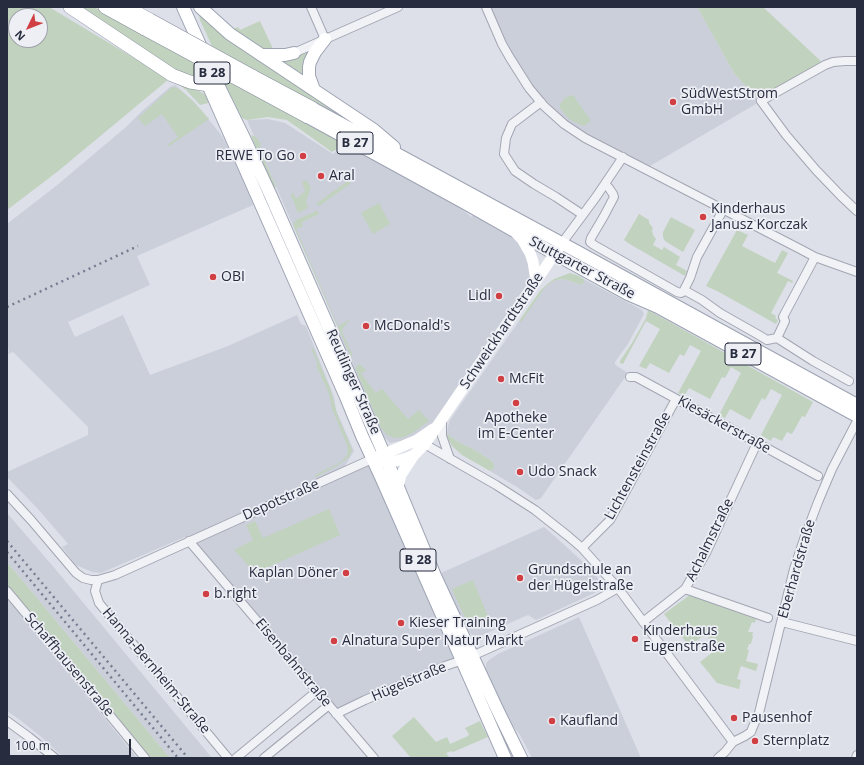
<!DOCTYPE html>
<html>
<head>
<meta charset="utf-8">
<style>
	body { margin:0 }
	#map { position:relative; width:864px; height:765px; overflow:hidden; background:#dde0e8; font-family:"Open Sans",sans-serif }
	canvas { display:block }
	.frame { position:absolute; inset:0; border:8px solid #272c3f; pointer-events:none }
	.north { position:absolute; left:8px; top:8px; width:40px; height:40px; box-sizing:border-box; background:#edeff5; border:1px solid #9ea1ac; border-radius:50%; rotate:227deg; font-size:11px; font-weight:700; line-height:16px; text-align:center; color:#272c3f }
	.north::after { content:''; display:block; margin:auto; width:14px; height:18px; background:#d03f43; clip-path:polygon(50% 0,100% 100%,50% 72%,0 100%) }
	.scale { position:absolute; left:8px; top:739px; width:123px; height:18px; box-sizing:border-box; border:2px solid #272c3f; border-top:0; padding-left:5px; font-size:12px; line-height:14px; white-space:nowrap; color:#272c3f; -webkit-text-stroke:3px #edeff5; paint-order:stroke }
</style>
</head>
<body>
<div id="map">
<canvas width="864" height="765"></canvas>
<div class="frame"></div>
<div class="north">N</div>
<div class="scale">100 m</div>
</div>
<script>
const c = document.querySelector('canvas').getContext('2d');
c.lineJoin = 'round';
function fill(path, color) {
  c.fillStyle = color;
  c.fill(path, 'evenodd');
}
function toPath(rows) {
  const path = new Path2D();
  for (const r of rows) {
    path.moveTo(r[0], r[1]);
    for (let i = 2; i < r.length; i += 2) path.lineTo(r[i], r[i + 1]);
  }
  return path;
}
function strokePath(path, color, width, dash) {
  c.strokeStyle = color;
  c.lineWidth = width;
  c.lineCap = dash ? 'butt' : 'round';
  c.setLineDash(dash || []);
  c.stroke(path);
}
function drawText(font, color, halo, rows, align = 'center') {
  c.font = font + ' "Open Sans",sans-serif';
  c.lineWidth = 3.5;
  c.setLineDash([]);
  c.textBaseline = 'middle';
  c.strokeStyle = halo;
  c.fillStyle = color;
  for (const [text, x, y, turn = 0] of rows) {
    c.save();
    c.translate(x, y);
    c.rotate((+turn || 0) * Math.PI / 180);
    c.textAlign = isNaN(turn) ? turn : align;
    if (halo) c.strokeText(text, 0, 0);
    c.fillText(text, 0, 0);
    c.restore();
  }
}
fill(toPath([
	[486,7,697,7,734,73,740,80,761,101,645,169,585,138,529,88],
	[175,85,193,101,202,111,222,136,229,149,247,187,253,205,137,256,150,285,68,322,75,337,123,315,150,375,228,346,297,315,301,324,306,326,334,397,336,410,354,451,340,474,372,459,463,662,336,714,185,537,101,573,92,572,76,565,62,547,68,544,63,538,37,508,7,477,7,472,88,435,88,427,13,352,8,354,9,349,7,350,7,224,56,186,126,127,142,111,170,87],
	[268,119,285,123,333,154,345,145,458,206,471,217,474,215,511,235,525,248,533,277,439,414,431,425,415,436,401,441,390,443,383,436,340,341,338,333,339,331,247,120],
	[564,279,582,285,585,280,642,310,644,314,628,344,615,362,615,364,617,366,628,373,541,498,539,499,536,500,517,487,490,471,495,467,492,461,478,452,459,442,447,434,448,426,450,420,519,321,521,321,546,286,556,280],
	[7,513,57,571,212,758,170,758,7,562],
	[544,527,559,540,584,563,602,583,602,588,601,590,536,620,528,615,478,637,473,636,467,630,441,573],
	[7,599,15,608,137,758,64,758,39,735,20,720,7,711],
	[579,617,641,758,532,758,520,735,508,720,487,676,486,670,486,663,489,660,498,654]
]), '#cbcfda');
fill(toPath([
	[7,7,49,7,169,79,57,172,7,210],
	[16,16,40,16,40,40,16,40],
	[77,7,94,7,193,62,199,74,199,76,196,78,183,75],
	[197,7,261,55,314,44,315,52,314,90,374,130,343,145,332,152,287,120,268,117,247,120,242,118,222,79,211,44,200,20],
	[697,7,763,7,825,65,761,101,740,80,734,73],
	[260,21,274,51,266,50,254,46,233,29,238,27,240,30],
	[178,82,203,93,207,97,208,103,200,105,186,90,178,84],
	[174,87,178,88,193,101,209,119,169,146,167,145,178,137,162,114,145,126,138,118,171,88],
	[573,95,591,121,584,126,574,122,568,118,560,108,560,104,565,98,569,96],
	[251,135,256,137,261,144,259,148,276,186,275,188,274,188,264,169],
	[306,180,311,187,306,201,308,208,298,213,291,195,293,192,296,199,305,191,302,182],
	[348,181,349,181,351,182,350,184,319,206,318,205,317,203],
	[379,203,390,224,373,234,361,213],
	[317,211,319,214,302,222,303,226,296,229,338,326,349,320,349,321,343,328,342,332,353,356,351,357,293,225,296,220],
	[639,214,649,220,649,223,653,228,652,230,653,235,656,239,653,245,662,250,664,247,680,257,676,265,687,271,685,276,628,243,624,240],
	[671,217,695,230,683,252,665,241,663,237,663,232],
	[737,230,748,235,742,246,775,263,782,250,788,253,777,273,793,281,792,283,788,281,771,313,776,316,775,318,778,320,776,324,719,292,706,286],
	[570,273,579,276,585,280,582,285,564,279,556,280,546,286,521,322,519,321,540,291,546,285,554,279],
	[648,310,813,402,805,417,802,416,792,434,787,432,782,441,773,437,771,441,761,435,782,395,771,389,765,400,762,398,750,420,730,409,725,418,719,415,741,373,731,367,725,378,722,377,710,399,689,388,684,396,678,393,701,351,690,345,684,356,680,354,669,373,650,363,646,369,639,366,660,329,646,321,623,364,620,363,620,361,632,343,646,318],
	[313,348,331,391,337,414,351,447,352,451,349,457,340,464,316,477,315,475,341,462,347,455,348,453,347,445,332,409,329,394,317,367,317,362,311,349],
	[359,364,361,365,366,370,361,374,376,393,382,389,408,419,419,410,429,421,417,430,405,437,395,438,387,435,381,428,355,368],
	[447,434,459,442,478,452,492,461,495,467,490,471,462,455,452,446,448,439],
	[329,509,340,535,255,573,234,550,253,540,246,525,255,521,263,538],
	[7,562,170,758,145,758,7,591],
	[473,580,489,619,469,627,452,589],
	[691,594,736,610,736,612,756,619,755,623,752,622,748,632,753,632,752,635,753,636,751,644,749,644,747,650,749,650,746,661,758,664,756,671,741,666,737,679,741,680,739,689,717,683,700,662,717,649,706,634,689,646,664,614],
	[414,717,436,742,447,737,450,744,468,736,469,734,465,728,480,721,488,737,453,752,452,751,446,753,450,758,411,758,392,736]
]), '#c1d2be');
const minor = toPath([
	[311,7,325,39],
	[486,7,502,44,510,58,529,88,544,106,564,124,585,138,800,249,815,257,857,272],
	[294,53,398,7],
	[857,61,845,61,833,62,825,65,761,101,786,135,816,170,841,196,857,211],
	[541,102,512,124,506,138,504,154,515,171,534,184,556,197,583,215],
	[605,184,609,188,613,194,614,197,604,216,591,238,590,242,594,245,677,292,681,293,683,292,690,278,697,257,723,210],
	[562,243,596,197,623,157],
	[684,290,702,300,720,313,757,334,767,340,777,338,813,361,849,381],
	[777,338,785,321,783,317,815,257],
	[630,377,636,377,818,476],
	[442,419,442,436,450,459],
	[421,442,496,485,535,510,568,536,582,548,618,588,733,742],
	[7,494,31,520,76,573,83,578,91,580,98,580,115,575,372,459],
	[189,541,374,758],
	[582,548,610,520,676,399],
	[98,580,95,591,99,603,228,758],
	[685,589,768,618],
	[7,591,43,634,145,758],
	[643,622,685,589,706,553,757,443],
	[782,622,857,641],
	[472,656,597,600,618,588],
	[336,714,365,700,445,666,457,662,467,662],
	[7,721,29,737,55,758],
	[236,758,317,691],
	[264,758,329,705],
	[718,758,725,752,733,742,745,736,751,732,752,729,759,713,794,569,804,539,818,502,832,469,857,421],
	[856,758,857,755]
]);
const primary = toPath([
	[183,7,217,83,244,138,271,196,388,463,435,576,497,709,521,758],
	[200,7,230,34,374,130,394,147],
	[261,55,285,55,294,53],
	[206,80,346,397,362,436,381,477,505,758],
	[314,90,309,76,309,67,310,62,315,52,325,39],
	[312,108,576,251,857,405],
	[308,117,465,203,555,254,628,294,658,307,857,416]
]);
const trunk = toPath([
	[70,7,172,75,190,82,209,85],
	[105,7,145,29],
	[127,7,150,20],
	[252,76,312,108],
	[247,84,308,117]
]);
strokePath(minor, '#a3a6b2', 10);
strokePath(primary, '#9da3b3', 14);
strokePath(trunk, '#858c9e', 14);
strokePath(minor, '#f0f2f6', 8);
strokePath(toPath([
	[516,233,522,239,530,253,533,262,536,281],
	[377,457,417,440,433,429],
	[381,461,388,463,407,458,414,455,425,444,562,243],
	[398,486,401,475,414,455]
]), '#fff', 11);
strokePath(primary, '#fff', 12);
strokePath(trunk, '#fff', 13);
strokePath(toPath([
	[7,307,138,246],
	[7,541,188,758],
	[7,552,178,758]
]), '#777e91', 2.5, [2, 4]);
const trunkBridge = toPath([
	[150,20,252,76],
	[145,29,247,84]
]);
strokePath(trunkBridge, '#858c9e', 14, []);
strokePath(trunkBridge, '#fff', 13);
for (const [x, y, r, color] of [
	[673,102,4,"#d03f43"],
	[303,156,4,"#d03f43"],
	[321,176,4,"#d03f43"],
	[703,217,4,"#d03f43"],
	[213,277,4,"#d03f43"],
	[499,296,4,"#d03f43"],
	[366,326,4,"#d03f43"],
	[501,379,4,"#d03f43"],
	[516,403,4,"#d03f43"],
	[520,472,4,"#d03f43"],
	[346,573,4,"#d03f43"],
	[520,578,4,"#d03f43"],
	[206,594,4,"#d03f43"],
	[401,623,4,"#d03f43"],
	[635,639,4,"#d03f43"],
	[334,641,4,"#d03f43"],
	[734,718,4,"#d03f43"],
	[552,721,4,"#d03f43"],
	[755,741,4,"#d03f43"]
]) {
  const dot = new Path2D();
  dot.arc(x, y, r, 0, 2 * Math.PI);
  c.fillStyle = color;
  c.fill(dot);
  strokePath(dot, '#edeff5', 1.5);
}
for (const [x, y, w] of [
	[212,73,36],
	[355,143,36],
	[743,354,36],
	[418,560,36]
]) {
  const box = new Path2D();
  box.roundRect(x - w / 2, y - 11, w, 22, 3);
  c.fillStyle = '#edeff5';
  c.fill(box);
  strokePath(box, '#272c3f', 1);
}
drawText('bold 13px', '#272c3f', null, [
	["B 28",212,73],
	["B 27",355,143],
	["B 27",743,354],
	["B 28",418,560]
]);
drawText('14px', '#272c3f', '#edeff5', [
	["SüdWestStrom",681,94],
	["GmbH",681,110],
	["REWE To Go",295,156,"right"],
	["Aral",329,176],
	["Kinderhaus",711,209],
	["Janusz Korczak",711,225],
	["OBI",221,277],
	["Lidl",491,296,"right"],
	["McDonald's",374,326],
	["McFit",509,379],
	["Apotheke",516,418,"center"],
	["im E-Center",516,434,"center"],
	["Udo Snack",528,472],
	["Grundschule an",528,570],
	["der Hügelstraße",528,586],
	["Kaplan Döner",338,573,"right"],
	["b.right",214,594],
	["Kieser Training",409,623],
	["Kinderhaus",643,631],
	["Eugenstraße",643,647],
	["Alnatura Super Natur Markt",342,641],
	["Pausenhof",742,718],
	["Kaufland",560,721],
	["Sternplatz",763,741]
], 'left');
drawText('14px', '#272c3f', '#edeff5', [
	["Stuttgarter Straße",582,268,28],
	["Schweickhardtstraße",502,331,-56],
	["Reutlinger Straße",353,382,66],
	["Kiesäckerstraße",724,425,29],
	["Lichtensteinstraße",638,466,-61],
	["Depotstraße",281,500,-24],
	["Achalmstraße",710,540,-64],
	["Eberhardstraße",797,569,-74],
	["Eisenbahnstraße",293,663,50],
	["Schaffhausenstraße",69,665,50],
	["Hanna-Bernheim-Straße",156,671,50],
	["Hügelstraße",409,682,-23]
]);
</script>
</body>
</html>
